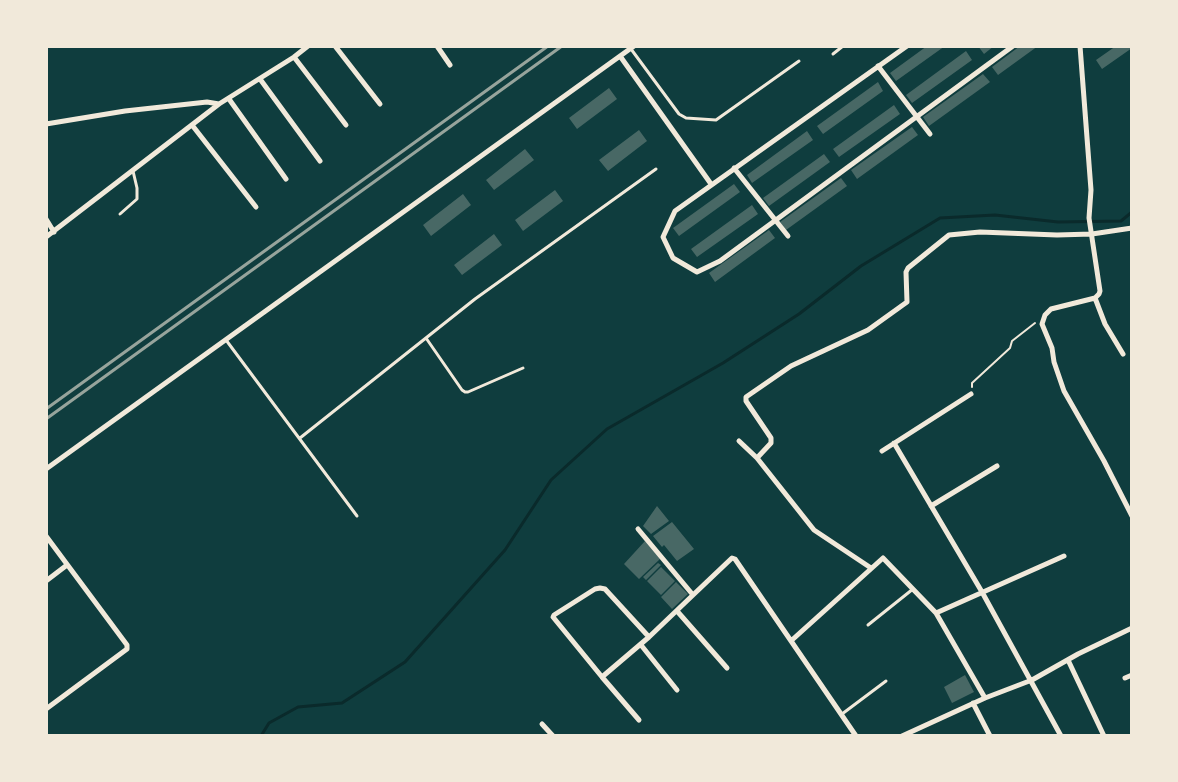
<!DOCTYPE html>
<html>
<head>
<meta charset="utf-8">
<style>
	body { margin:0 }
	#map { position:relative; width:1178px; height:782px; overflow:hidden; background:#0f3d3e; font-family:Overpass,sans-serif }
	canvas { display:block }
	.frame { position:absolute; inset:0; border:48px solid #f1e9da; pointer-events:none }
</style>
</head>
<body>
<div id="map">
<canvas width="1178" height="782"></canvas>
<div class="frame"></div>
</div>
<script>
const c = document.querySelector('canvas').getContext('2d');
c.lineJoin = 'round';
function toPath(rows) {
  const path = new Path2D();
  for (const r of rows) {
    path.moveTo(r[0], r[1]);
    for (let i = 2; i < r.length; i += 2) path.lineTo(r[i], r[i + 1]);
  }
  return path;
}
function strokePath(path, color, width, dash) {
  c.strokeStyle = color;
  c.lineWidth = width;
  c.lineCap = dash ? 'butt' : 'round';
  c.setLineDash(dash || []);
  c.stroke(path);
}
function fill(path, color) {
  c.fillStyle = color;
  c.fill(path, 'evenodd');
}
strokePath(toPath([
	[261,736,269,723,298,707,342,703,405,662,505,550,551,480,607,429,723,363,799,314,861,266,940,218,995,215,1058,222,1121,221,1132,212]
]), '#0a2a2b', 3);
fill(toPath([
	[927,46,945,46,896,81,890,73],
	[978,46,994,46,984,54],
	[1020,46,1038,46,998,75,992,67],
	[1116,46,1132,48,1102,69,1096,60],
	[966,51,972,60,912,103,906,95],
	[983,74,990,82,929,126,923,117],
	[878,82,883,91,823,134,817,126],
	[609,88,617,99,577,129,569,118],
	[894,105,900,114,839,157,833,149],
	[912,127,918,135,857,179,851,170],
	[639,130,647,141,608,171,599,160],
	[807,131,813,140,752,183,747,175],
	[525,149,534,160,494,190,486,180],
	[824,154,830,162,769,206,763,198],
	[841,178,847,186,786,230,780,222],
	[734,184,740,192,679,236,673,228],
	[555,190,563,201,523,231,515,220],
	[463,194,471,205,431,236,423,225],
	[752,205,758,214,697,257,691,249],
	[769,230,775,238,715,282,709,273],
	[494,234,502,245,462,275,454,265],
	[657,506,669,521,651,534,643,526],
	[672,522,694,549,677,561,664,545,662,547,653,536],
	[645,541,660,559,639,579,624,564],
	[658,563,661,565,646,580,643,577],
	[661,567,675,581,661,595,647,581],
	[676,582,688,594,672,609,661,597],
	[965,675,974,692,952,703,944,687]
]), '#486865');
strokePath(toPath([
	[972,387,972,383,1010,348,1012,341,1035,323]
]), '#f1e9da', 2);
strokePath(toPath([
	[631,49,679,114,686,118,716,120,799,61],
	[833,54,843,46],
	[120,214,137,199,137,188,133,171],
	[426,338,462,390,465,392,468,392,523,368],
	[226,340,357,516],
	[300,438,475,299,656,169],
	[868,625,913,589],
	[842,714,886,681]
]), '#f1e9da', 3);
strokePath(toPath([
	[335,46,380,104],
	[437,46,450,65],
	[907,46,675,211,663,237,673,258,697,272,720,261,1013,46],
	[1080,46,1091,190,1089,218,1100,291,1099,294,1095,298,1051,309,1045,315,1042,324,1052,348,1054,362,1064,391,1104,461,1132,516],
	[620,56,711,184],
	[294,57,346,125],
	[878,66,930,134],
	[260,79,320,161],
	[229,99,286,179],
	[46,124,125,111,207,102,219,104],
	[192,125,256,207],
	[734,168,788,236],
	[46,219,54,232],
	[46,237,219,104,294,57,308,46],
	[1095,298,1105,324,1123,354],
	[739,441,757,458,814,530,871,568],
	[894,443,982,592,1061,736],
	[882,451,971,394],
	[757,458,771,443,771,438,746,401,746,397,791,366,868,330,907,302,906,272,908,268,949,235,980,232,1057,235,1092,234,1132,228],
	[46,469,634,46],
	[931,506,997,466],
	[638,529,693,595,732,558,735,559,856,736],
	[46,536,127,645,127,649,46,709],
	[46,581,67,565],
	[677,611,727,668],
	[936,613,985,698],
	[792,640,883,558,936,613,1064,556],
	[641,645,677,690],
	[1068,660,1104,736],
	[602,677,553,617,554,615,595,589,600,588,605,589,649,637],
	[1125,678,1132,675],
	[973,703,990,736],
	[639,720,602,677,649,637,693,595],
	[542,724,553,736],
	[902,736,985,698,1032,680,1078,654,1132,628]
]), '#f1e9da', 5);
strokePath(toPath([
	[46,409,548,46],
	[46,419,562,46]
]), '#97a49c', 3);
</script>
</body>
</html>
